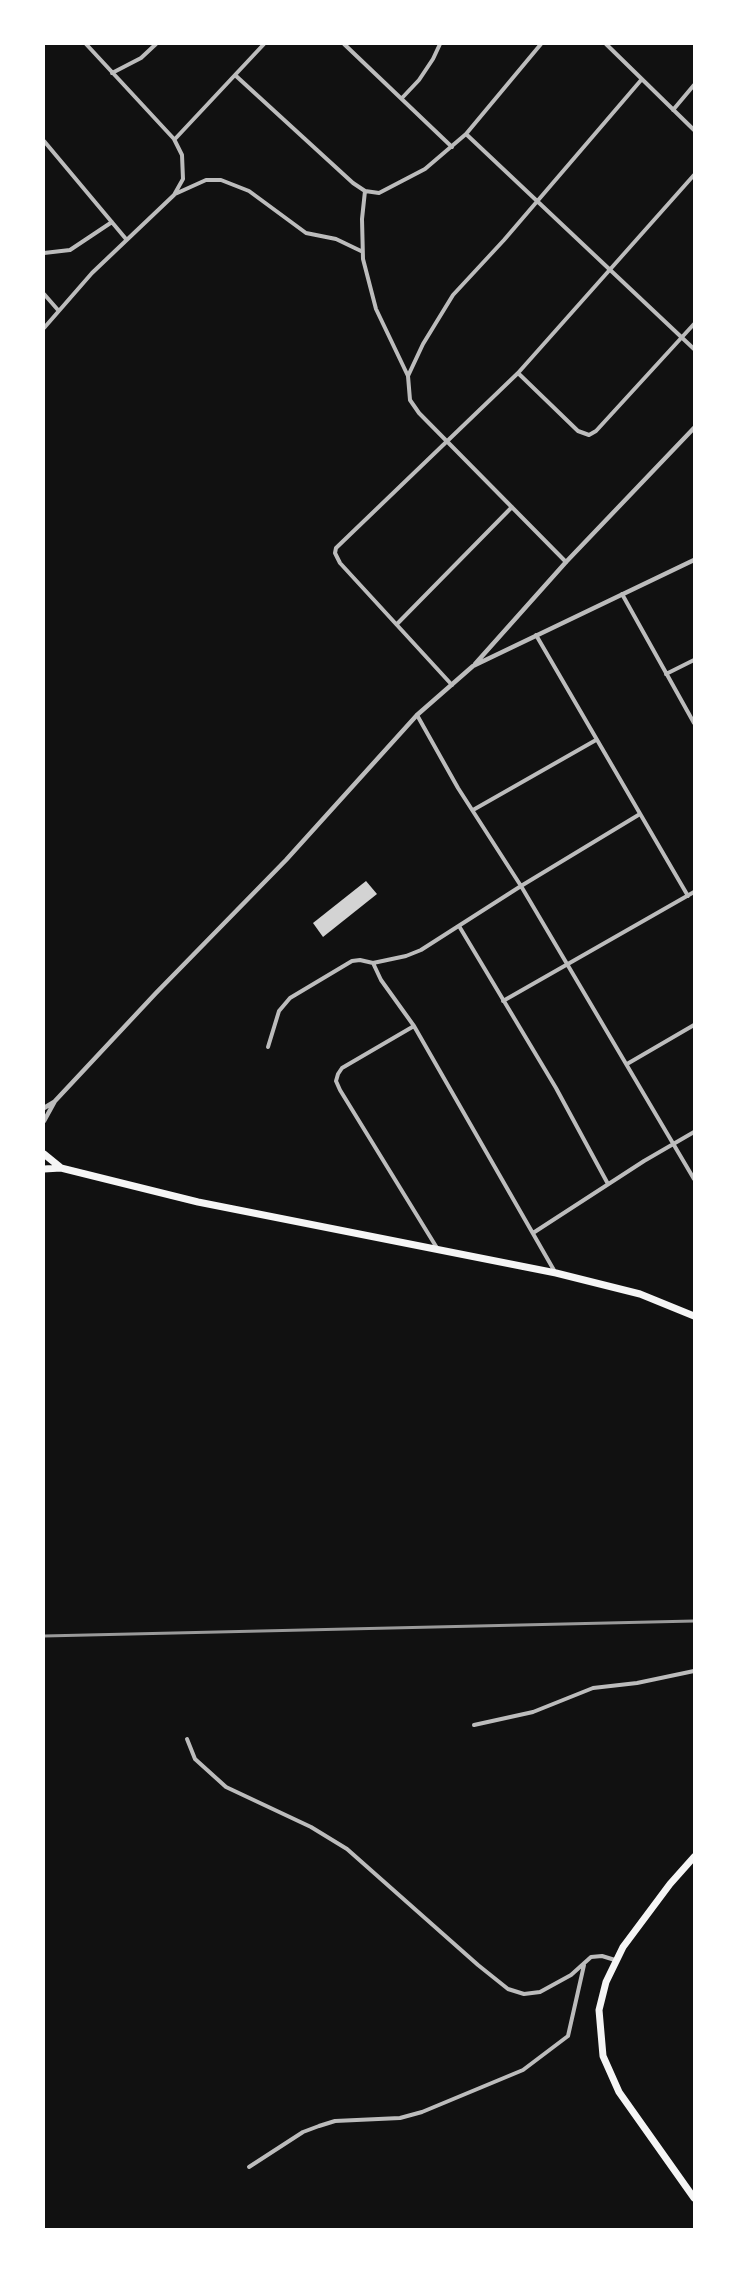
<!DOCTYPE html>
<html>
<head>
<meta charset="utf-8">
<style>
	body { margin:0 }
	#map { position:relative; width:738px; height:2273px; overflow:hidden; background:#111; font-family:"Roboto Condensed",sans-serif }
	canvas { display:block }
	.frame { position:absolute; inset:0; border:45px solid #fff; pointer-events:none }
</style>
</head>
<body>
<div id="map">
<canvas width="738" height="2273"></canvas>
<div class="frame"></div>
</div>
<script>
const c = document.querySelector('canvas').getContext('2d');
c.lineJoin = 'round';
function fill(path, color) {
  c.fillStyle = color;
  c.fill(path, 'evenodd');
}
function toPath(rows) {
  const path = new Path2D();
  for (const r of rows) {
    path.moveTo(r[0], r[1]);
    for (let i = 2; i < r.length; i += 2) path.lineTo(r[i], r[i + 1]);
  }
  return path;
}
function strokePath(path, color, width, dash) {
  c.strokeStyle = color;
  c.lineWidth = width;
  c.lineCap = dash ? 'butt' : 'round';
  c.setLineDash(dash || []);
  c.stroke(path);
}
fill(toPath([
	[366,881,377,894,323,937,313,923]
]), '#d3d3d3');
strokePath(toPath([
	[344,44,452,147],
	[606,44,694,130],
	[112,73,141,58,156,44],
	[235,75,353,183,365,191,379,193,425,169,466,134,541,44],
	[402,98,419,80,433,59,440,44],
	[673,110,694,85],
	[466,134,694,349],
	[175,139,264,44],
	[44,141,126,239],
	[365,191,362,219,363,259,376,309,408,376],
	[175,194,206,180,221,180,249,191,306,233,336,239,361,251],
	[44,253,70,250,112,222],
	[44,294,58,310],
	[44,328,92,273,174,195,183,179,182,155,174,139,86,44],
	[518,373,578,431,589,435,596,431,694,324],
	[566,562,419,413,410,400,408,376,423,344,453,295,504,240,642,79],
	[622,594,694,723],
	[397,624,512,507],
	[536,635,688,896],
	[666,674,694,660],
	[452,685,340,563,335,553,336,548,518,373,694,175],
	[417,715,458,788,521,886,694,1179],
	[473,810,596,740],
	[459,926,556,1088,608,1184],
	[373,963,381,980,414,1026,555,1272],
	[503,1001,694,892],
	[414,1026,342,1068,338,1074,336,1081,340,1090,437,1248],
	[268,1047,279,1011,290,998,352,961,360,960,373,963,406,956,421,950,521,886,640,814],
	[627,1064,694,1025],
	[533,1233,644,1161,694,1132],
	[474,1725,533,1712,593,1688,637,1683,694,1671],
	[187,1739,195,1759,226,1787,311,1827,347,1849,478,1965,508,1989,524,1994,540,1992,571,1975,591,1957,602,1956,615,1960],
	[249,2167,303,2132,319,2126,335,2121,400,2118,422,2112,523,2070,568,2036,584,1965]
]), '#bcbcbc', 4);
strokePath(toPath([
	[475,664,566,562,694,428],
	[44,1108,54,1102],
	[44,1121,55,1101,156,993,286,860,417,715,473,666,694,560]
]), '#bcbcbc', 4.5);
strokePath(toPath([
	[44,1154,60,1167],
	[44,1169,61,1168,198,1202,556,1273,640,1294,694,1316],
	[694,1857,670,1884,623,1947,606,1982,599,2010,603,2056,619,2092,694,2198]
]), '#f5f5f5', 7);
strokePath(toPath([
	[44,1636,694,1621]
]), '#9a9a9a', 3);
</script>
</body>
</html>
